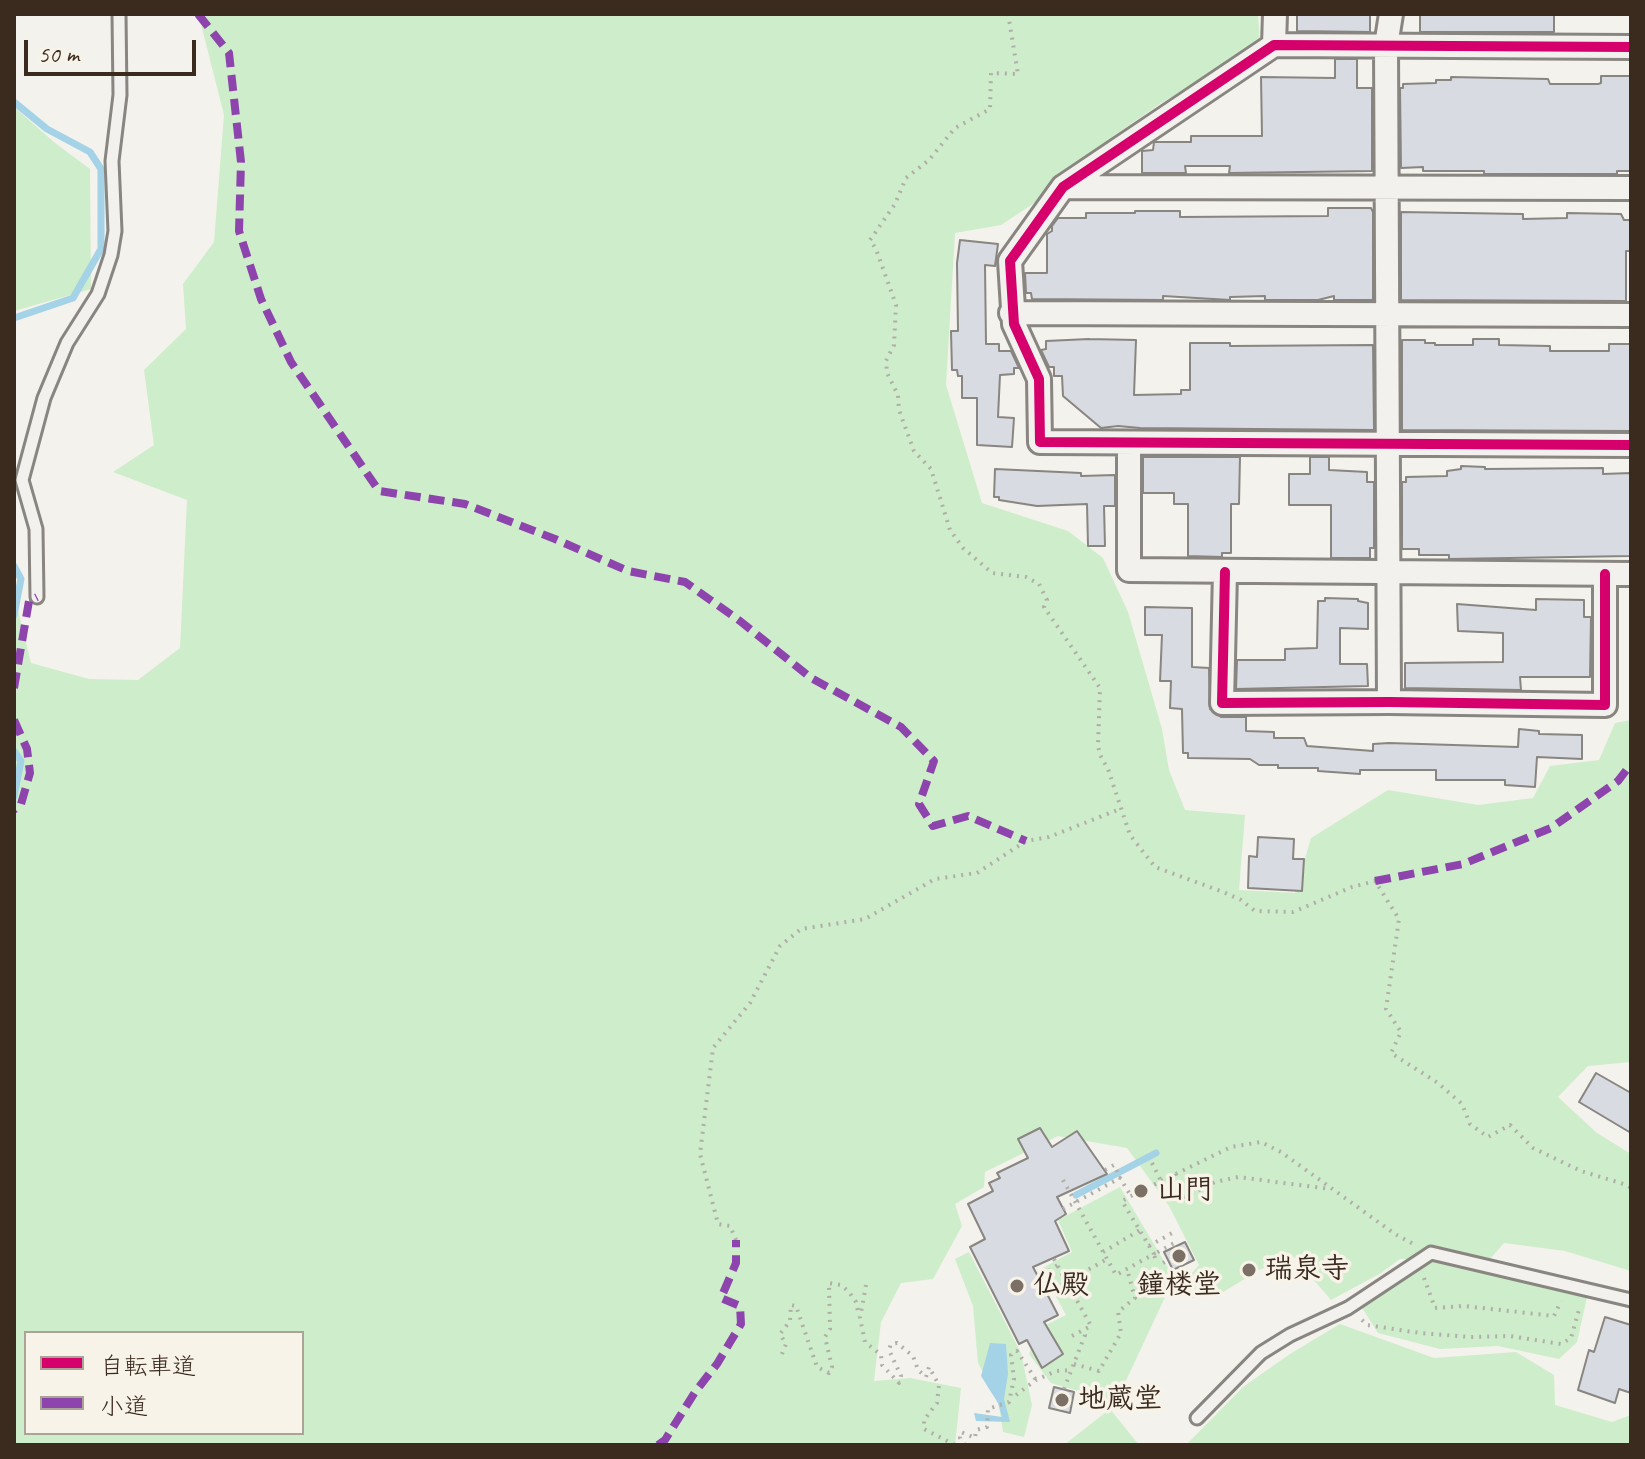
<!DOCTYPE html>
<html>
<head>
<meta charset="utf-8">
<style>
	body { margin:0 }
	#map { position:relative; width:1645px; height:1459px; overflow:hidden; background:#f4f2ec; font-family:Caveat,"Klee One",sans-serif }
	canvas { display:block }
	.frame { position:absolute; inset:0; border:16px solid #3b2a1e; pointer-events:none }
	.legend { position:absolute; left:24px; top:1331px; width:280px; height:104px; box-sizing:border-box; background:#f7f3e8; border:2px solid #aca397; margin:0; padding:10px 14px; list-style:none; font-size:24px; color:#3b2a1e }
	.legend li { display:flex; align-items:center; gap:16px; height:40px }
	.legend b { width:40px; border:2px solid #aca397 }
	.scale { position:absolute; left:24px; top:40px; width:172px; height:36px; box-sizing:border-box; border:4px solid #3b2a1e; border-top:0; padding-left:10px; font-size:24px; line-height:28px; white-space:nowrap; color:#3b2a1e; -webkit-text-stroke:6px #f7f3e8; paint-order:stroke }
</style>
</head>
<body>
<div id="map">
<canvas width="1645" height="1459"></canvas>
<div class="frame"></div>
<ul class="legend">
<li><b style="height:10px;background:#d6006c"></b>自転車道</li>
<li><b style="height:10px;background:#8e44ad"></b>小道</li>
</ul>
<div class="scale">50 m</div>
</div>
<script>
const c = document.querySelector('canvas').getContext('2d');
c.lineJoin = 'round';
function fill(path, color) {
  c.fillStyle = color;
  c.fill(path, 'evenodd');
}
function toPath(rows) {
  const path = new Path2D();
  for (const r of rows) {
    path.moveTo(r[0], r[1]);
    for (let i = 2; i < r.length; i += 2) path.lineTo(r[i], r[i + 1]);
  }
  return path;
}
function strokePath(path, color, width, dash) {
  c.strokeStyle = color;
  c.lineWidth = width;
  c.lineCap = dash ? 'butt' : 'round';
  c.setLineDash(dash || []);
  c.stroke(path);
}
function drawText(font, color, halo, rows, align = 'center') {
  c.font = font + ' Caveat,"Klee One",sans-serif';
  c.lineWidth = 7;
  c.setLineDash([]);
  c.textBaseline = 'middle';
  c.strokeStyle = halo;
  c.fillStyle = color;
  for (const [text, x, y, turn = 0] of rows) {
    c.save();
    c.translate(x, y);
    c.rotate((+turn || 0) * Math.PI / 180);
    c.textAlign = isNaN(turn) ? turn : align;
    if (halo) c.strokeText(text, 0, 0);
    c.fillText(text, 0, 0);
    c.restore();
  }
}
fill(toPath([
	[193,14,1258,14,1260,45,1161,103,1115,135,1069,180,1001,225,955,233,946,385,982,503,1068,531,1103,558,1128,612,1162,729,1169,770,1185,810,1245,815,1239,890,1295,893,1311,838,1388,790,1478,805,1533,798,1550,766,1599,760,1615,723,1631,720,1631,1062,1588,1066,1558,1097,1597,1133,1631,1154,1631,1271,1565,1251,1504,1243,1490,1259,1444,1259,1587,1297,1577,1342,1559,1359,1498,1346,1440,1349,1378,1333,1361,1306,1434,1259,1400,1259,1381,1273,1331,1300,1294,1257,1259,1270,1220,1294,1192,1298,1180,1287,1199,1265,1169,1206,1127,1148,1058,1136,985,1172,984,1187,955,1204,962,1226,933,1279,901,1283,881,1322,874,1381,910,1378,961,1388,955,1445,14,1445,14,594,31,663,89,679,138,680,180,648,187,500,113,472,154,445,144,370,186,329,183,284,214,242,224,115,199,16],
	[26,1333,302,1333,302,1433,26,1433],
	[14,107,55,143,90,169,91,289,14,311],
	[1120,1187,1174,1278,1116,1402,1051,1383,1029,1354,1040,1328,1066,1315,1041,1269,1072,1252,1058,1220],
	[969,1252,1021,1353,1032,1405,1024,1437,1003,1432,998,1400,978,1363,973,1306,955,1259],
	[1340,1324,1434,1358,1516,1352,1554,1375,1555,1405,1612,1422,1631,1415,1631,1445,1186,1445,1243,1387,1290,1354],
	[1110,1409,1139,1445,1064,1445]
]), '#ceedca');
fill(toPath([
	[990,1343,1006,1344,1008,1374,1004,1399,1010,1422,976,1421,974,1413,1002,1417,998,1403,981,1376]
]), '#a4d2e6');
strokePath(toPath([
	[14,102,47,129,90,152,101,169,101,249,73,298,14,318],
	[14,566,21,579,14,615],
	[14,751,21,761,14,796],
	[1076,1195,1156,1153]
]), '#a4d2e6', 7);
const building = toPath([
	[1297,14,1370,14,1370,32,1297,31,1297,14],
	[1420,14,1554,14,1554,32,1420,32,1420,14],
	[1335,59,1357,59,1357,88,1372,88,1372,171,1229,173,1230,166,1185,166,1186,173,1142,173,1142,151,1153,150,1154,142,1191,142,1191,136,1262,136,1261,77,1335,78,1335,59],
	[1601,76,1631,76,1631,171,1617,171,1617,174,1484,174,1484,171,1423,171,1423,167,1401,168,1400,88,1403,88,1403,84,1436,83,1436,80,1451,80,1451,77,1548,79,1550,84,1598,84,1601,83,1601,76],
	[1328,208,1371,208,1373,212,1373,300,1334,300,1334,296,1318,300,1265,300,1265,296,1230,297,1230,300,1163,296,1163,300,1032,299,1031,293,1026,293,1025,273,1047,273,1047,234,1052,231,1052,226,1058,218,1086,218,1086,213,1135,213,1135,211,1180,211,1180,217,1328,216,1328,208],
	[1401,212,1523,214,1523,219,1567,218,1567,213,1621,214,1624,220,1631,220,1631,251,1626,251,1626,301,1401,300,1401,212],
	[960,240,998,244,995,266,985,265,986,344,999,344,999,351,1011,351,1019,368,1014,368,1014,374,1000,375,998,417,1014,418,1012,447,977,445,977,398,962,398,962,376,958,376,957,370,952,370,951,331,958,331,957,263,960,240],
	[1089,339,1136,340,1134,395,1181,394,1181,390,1190,390,1190,343,1230,343,1230,346,1373,345,1374,430,1140,428,1118,426,1101,428,1063,396,1062,376,1054,376,1054,367,1049,367,1041,350,1046,349,1046,341,1089,339],
	[1473,339,1499,339,1499,345,1550,346,1550,351,1609,351,1609,344,1631,344,1631,431,1402,430,1402,340,1425,340,1425,343,1435,343,1435,345,1473,345,1473,339],
	[1143,457,1240,457,1239,504,1231,504,1231,553,1222,553,1222,557,1188,556,1188,504,1174,504,1174,493,1143,493,1143,457],
	[1310,457,1329,457,1329,470,1367,472,1367,482,1374,482,1374,548,1370,548,1370,558,1331,558,1331,505,1289,505,1289,474,1310,474,1310,457],
	[1461,466,1485,467,1485,469,1603,468,1603,474,1631,473,1631,556,1449,559,1449,555,1419,555,1419,549,1402,549,1402,482,1406,482,1406,477,1447,476,1447,471,1461,469,1461,466],
	[995,469,1081,473,1081,476,1115,475,1115,506,1104,506,1105,546,1088,546,1087,504,1037,506,999,500,999,497,994,497,995,469],
	[1325,598,1358,599,1358,601,1368,603,1368,629,1340,628,1340,664,1367,664,1368,686,1236,689,1237,660,1285,660,1285,649,1317,648,1318,601,1325,601,1325,598],
	[1536,599,1584,600,1584,617,1591,617,1590,677,1520,677,1521,690,1405,688,1405,663,1503,662,1503,633,1458,631,1457,604,1536,610,1536,599],
	[1145,607,1192,608,1192,667,1209,668,1210,709,1221,717,1246,717,1246,731,1274,732,1274,738,1304,738,1307,746,1373,751,1373,744,1389,743,1518,747,1519,729,1539,731,1539,734,1582,735,1582,759,1537,757,1535,787,1505,785,1505,780,1436,780,1436,770,1360,770,1360,774,1318,771,1318,768,1278,768,1278,765,1259,765,1250,759,1188,758,1188,753,1183,753,1182,709,1170,708,1171,681,1160,681,1162,635,1145,635,1145,607],
	[1258,837,1294,839,1293,859,1304,859,1302,891,1248,888,1249,856,1257,857,1258,837],
	[1596,1073,1631,1093,1631,1133,1579,1102,1596,1073],
	[1040,1128,1052,1147,1077,1131,1107,1174,1057,1197,1066,1214,1055,1221,1069,1251,1033,1267,1058,1315,1044,1322,1063,1354,1042,1368,1027,1340,1019,1344,970,1247,985,1239,968,1204,993,1191,989,1183,1000,1178,997,1173,1028,1158,1018,1139,1040,1128],
	[1185,1242,1194,1260,1173,1270,1164,1252,1185,1242],
	[1605,1317,1631,1325,1631,1393,1619,1389,1615,1403,1578,1390,1589,1350,1594,1352,1605,1317],
	[1054,1387,1074,1392,1070,1413,1049,1408,1054,1387]
]);
fill(building, '#d8dbe1');
strokePath(building, '#898580', 2);
const service = toPath([
	[37,597,36,529,22,480,44,398,67,343,98,294,111,255,115,231,112,161,120,95,119,14],
	[1197,1418,1261,1353,1290,1335,1348,1308,1431,1253,1631,1300]
]);
const minor = toPath([
	[1274,45,1275,14],
	[1631,47,1274,45,1063,187,1010,261,1014,324,1039,379,1040,442,1631,445],
	[1063,187,1631,188],
	[1011,313,1631,315],
	[1129,443,1129,570,1631,574],
	[1225,572,1222,703,1389,702,1605,705,1605,574],
	[1389,702,1386,46,1391,14]
]);
strokePath(service, '#898580', 17);
strokePath(minor, '#898580', 28);
strokePath(toPath([
	[1008,14,1018,74,991,73,990,109,955,128,929,160,906,178,895,204,870,240,876,249,896,305,894,345,886,361,887,373,898,395,899,410,914,451,931,469,950,530,963,548,992,573,1026,577,1039,584,1047,600,1044,607,1100,688,1098,745,1100,755,1108,769,1130,835,1155,867,1223,892,1241,900,1255,911,1293,912,1352,887,1375,881,1399,919,1386,1009,1401,1032,1391,1053,1438,1083,1462,1104,1470,1124,1488,1137,1510,1125,1533,1148,1581,1171,1627,1185,1631,1188],
	[1152,1163,1161,1181],
	[1105,1170,1114,1165,1120,1178],
	[1175,1174,1185,1197,1215,1182,1238,1177,1330,1189],
	[1063,1180,1116,1275,1154,1254,1122,1201,1135,1194],
	[1147,1188,1231,1147,1261,1142,1281,1152,1395,1234,1415,1245],
	[1063,1209,1120,1178,1131,1196],
	[736,1240,730,1226,718,1224,700,1154,713,1048,750,1003,780,946,801,929,865,919,935,879,977,873,1026,841,1049,837,1120,809],
	[1149,1246,1174,1232],
	[1103,1252,1140,1230],
	[1155,1258,1154,1254,1178,1241],
	[1054,1259,1091,1326,1072,1336],
	[1163,1263,1168,1260],
	[1042,1275,1058,1265],
	[1424,1278,1435,1308,1464,1306,1554,1316,1561,1301],
	[866,1285,860,1318,865,1342,881,1355,882,1365,899,1383,901,1376,889,1350,891,1344,897,1343,913,1356,918,1370,926,1377,929,1367,939,1385,937,1403,924,1420,924,1429,955,1445],
	[1047,1293,1107,1259],
	[1362,1320,1367,1325,1420,1333,1471,1337,1510,1336,1561,1344,1571,1338,1580,1306],
	[782,1354,786,1344,780,1334,790,1321,791,1305,796,1306,817,1367,829,1373,832,1367,825,1337,830,1329,829,1283,841,1285,849,1292,856,1302,859,1316],
	[1074,1364,1099,1371,1121,1333,1118,1312,1135,1298,1127,1269],
	[1064,1389,1085,1335,1082,1331],
	[1016,1395,1036,1380,1056,1371,1071,1370],
	[965,1445,960,1438,961,1432,975,1438,976,1430,987,1427,988,1409,1009,1402,1014,1379,1011,1355,1017,1351,1036,1380]
]), '#b1aeaa', 4, [2, 6]);
strokePath(service, '#f2f1ed', 11);
strokePath(minor, '#f2f1ed', 22);
strokePath(toPath([
	[198,14,229,53,241,162,239,231,261,299,291,362,379,491,465,504,555,539,628,571,685,582,740,621,811,678,901,727,934,761,919,804,933,826,968,816,1026,841],
	[14,688,29,601,37,597],
	[14,720,27,749,30,773,21,804,14,810],
	[1375,881,1463,864,1551,828,1618,781,1631,764],
	[658,1445,665,1440,695,1392,717,1364,741,1324,740,1306,721,1298,736,1263,736,1240]
]), '#8e44ad', 8, [16, 8]);
strokePath(toPath([
	[1631,47,1274,45,1063,187,1010,261,1014,324,1039,379,1040,442,1631,445],
	[1225,572,1222,703,1389,702,1605,705,1605,574]
]), '#d6006c', 10);
for (const [x, y, r, color] of [
	[1141,1191,8,"#7c7066"],
	[1179,1256,8,"#7c7066"],
	[1249,1270,8,"#7c7066"],
	[1017,1286,8,"#7c7066"],
	[1062,1400,8,"#7c7066"]
]) {
  const dot = new Path2D();
  dot.arc(x, y, r, 0, 2 * Math.PI);
  c.fillStyle = color;
  c.fill(dot);
  strokePath(dot, '#f7f3e8', 3);
}
drawText('bold 28px', '#3b2a1e', '#f7f3e8', [
	["山門",1157,1191],
	["瑞泉寺",1265,1270],
	["仏殿",1033,1286],
	["鐘楼堂",1179,1286,"center"],
	["地蔵堂",1078,1400]
], 'left');
</script>
</body>
</html>
